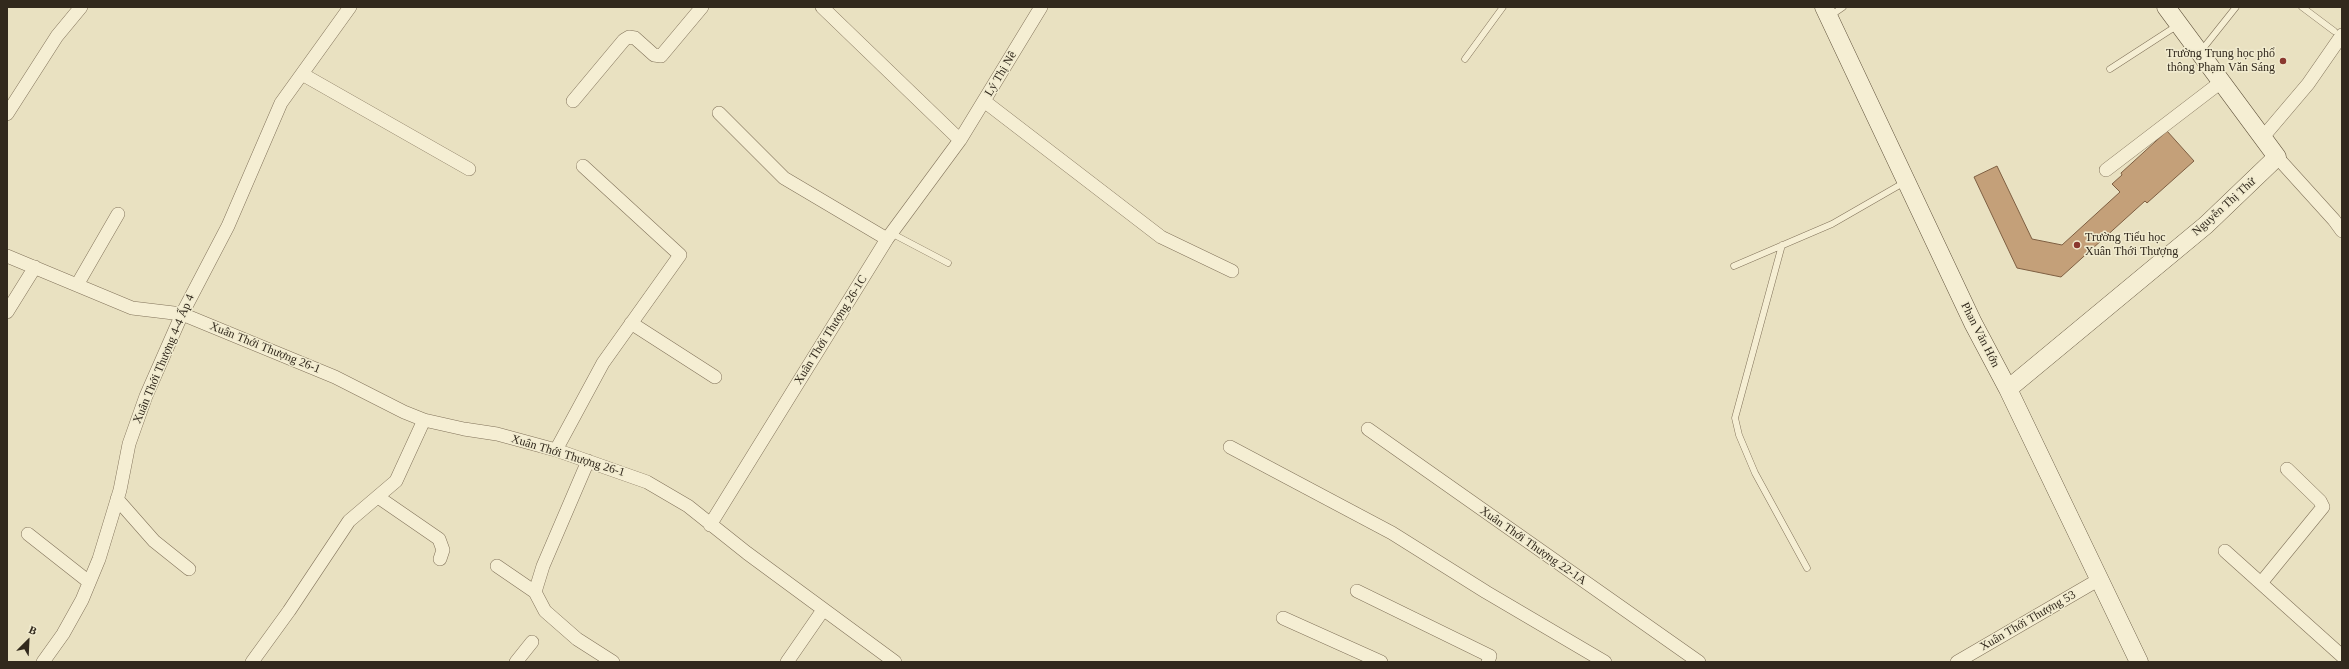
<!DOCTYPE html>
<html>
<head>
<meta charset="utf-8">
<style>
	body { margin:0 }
	#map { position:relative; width:2349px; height:669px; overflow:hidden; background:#e9e1c1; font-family:"Times New Roman",serif }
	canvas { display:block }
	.frame { position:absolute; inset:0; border:8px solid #32291d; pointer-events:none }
	.north { position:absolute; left:8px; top:621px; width:40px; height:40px; -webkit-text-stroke:3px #f1ebcf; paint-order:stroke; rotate:24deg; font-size:11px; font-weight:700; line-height:16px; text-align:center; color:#32291d }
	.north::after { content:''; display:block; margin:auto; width:14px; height:18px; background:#32291d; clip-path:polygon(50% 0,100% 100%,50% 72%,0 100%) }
</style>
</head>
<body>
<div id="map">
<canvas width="2349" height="669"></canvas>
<div class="frame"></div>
<div class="north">B</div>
</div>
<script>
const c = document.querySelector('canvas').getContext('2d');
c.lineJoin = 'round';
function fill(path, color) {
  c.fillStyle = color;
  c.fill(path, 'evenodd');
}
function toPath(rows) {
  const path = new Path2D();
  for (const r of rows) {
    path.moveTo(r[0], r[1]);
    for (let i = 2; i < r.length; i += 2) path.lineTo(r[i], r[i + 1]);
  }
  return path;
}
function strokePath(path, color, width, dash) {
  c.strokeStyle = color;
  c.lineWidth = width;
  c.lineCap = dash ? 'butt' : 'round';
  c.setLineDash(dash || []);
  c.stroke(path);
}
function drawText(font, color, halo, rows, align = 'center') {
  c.font = font + ' "Times New Roman",serif';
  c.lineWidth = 3;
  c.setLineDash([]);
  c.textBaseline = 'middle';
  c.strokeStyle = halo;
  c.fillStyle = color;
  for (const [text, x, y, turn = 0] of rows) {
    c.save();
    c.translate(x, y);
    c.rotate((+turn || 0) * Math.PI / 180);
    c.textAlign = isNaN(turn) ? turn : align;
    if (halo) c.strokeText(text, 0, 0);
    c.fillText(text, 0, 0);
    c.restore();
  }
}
const building = toPath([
	[2167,131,2194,161,2147,203,2145,201,2061,277,2017,268,1974,177,1997,166,2032,239,2062,245,2120,192,2112,184,2122,175,2121,173,2167,131]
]);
fill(building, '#c4a079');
strokePath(building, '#7e5f42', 1);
const lane = toPath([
	[2302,7,2334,31],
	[1830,16,1843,7],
	[2201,51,2236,7],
	[1465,59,1503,7],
	[2110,69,2178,25],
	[891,233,948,263],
	[1782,245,1735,418,1739,435,1755,473,1807,568],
	[1734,266,1832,224,1905,182]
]);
const street = toPath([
	[822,7,960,140],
	[302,74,469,169],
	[573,101,624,40,629,37,635,38,654,55,661,56,702,7],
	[984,101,1161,237,1232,271],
	[719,113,784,178,887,239],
	[7,114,57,36,81,7],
	[2263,137,2308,84,2342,35],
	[2277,157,2334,220,2342,231],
	[2106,170,2221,82],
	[7,256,132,308,182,314,335,377,404,412,424,420,464,429,497,434,556,450,647,482,688,506,747,553,895,662],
	[77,285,118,214],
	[7,312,35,267],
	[631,323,715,377],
	[1368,429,1699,662],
	[1230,447,1392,533,1486,592,1605,662],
	[556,450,603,363,680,255,583,166],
	[588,461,543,566,535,592,545,611,577,639,613,662],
	[378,497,439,539,443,550,440,559],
	[117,499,154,541,189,569],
	[710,525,887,239,960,140,1041,7],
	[28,534,89,582],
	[2225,551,2342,656],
	[497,566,535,592],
	[2261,583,2323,507,2320,501,2287,469],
	[1357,591,1490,656,1488,662],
	[1283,618,1381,662],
	[43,662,63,634,82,600,99,559,120,490,129,444,146,396,182,314,228,226,281,103,350,7],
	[252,662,289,611,349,521,396,481,424,420],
	[516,662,532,642],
	[787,662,823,610],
	[1957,662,2098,580]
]);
const secondary = toPath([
	[1824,7,1973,323,2008,389,2139,662],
	[2008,389,2206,225,2277,157,2166,7]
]);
strokePath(lane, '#81725a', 7);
strokePath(street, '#81725a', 14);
strokePath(secondary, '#62543d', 19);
strokePath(lane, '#f5eed3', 6);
strokePath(street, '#f5eed3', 13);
strokePath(secondary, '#f5eed3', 18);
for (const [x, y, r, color] of [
	[2283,61,4,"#8a382f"],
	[2077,245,4,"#8a382f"]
]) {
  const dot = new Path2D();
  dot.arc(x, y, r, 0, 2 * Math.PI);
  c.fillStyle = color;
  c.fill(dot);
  strokePath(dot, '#f1ebcf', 1.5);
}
drawText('12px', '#32291d', '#f1ebcf', [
	["Trường Trung học phổ",2275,54],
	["thông Phạm Văn Sáng",2275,68],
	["Trường Tiểu học",2085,238,"left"],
	["Xuân Thới Thượng",2085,252,"left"]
], 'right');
drawText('12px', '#32291d', '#f1ebcf', [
	["Lý Thị Nê",1001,74,-59],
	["Nguyễn Thị Thử",2224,207,-42],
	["Xuân Thới Thượng 26-1C",831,330,-58],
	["Phan Văn Hớn",1980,335,63],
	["Xuân Thới Thượng 26-1",265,348,22],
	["Xuân Thới Thượng 4-4 Ấp 4",164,359,-67],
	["Xuân Thới Thượng 26-1",568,456,17],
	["Xuân Thới Thượng 22-1A",1533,546,35],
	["Xuân Thới Thượng 53",2028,621,-30]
]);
</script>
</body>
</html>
